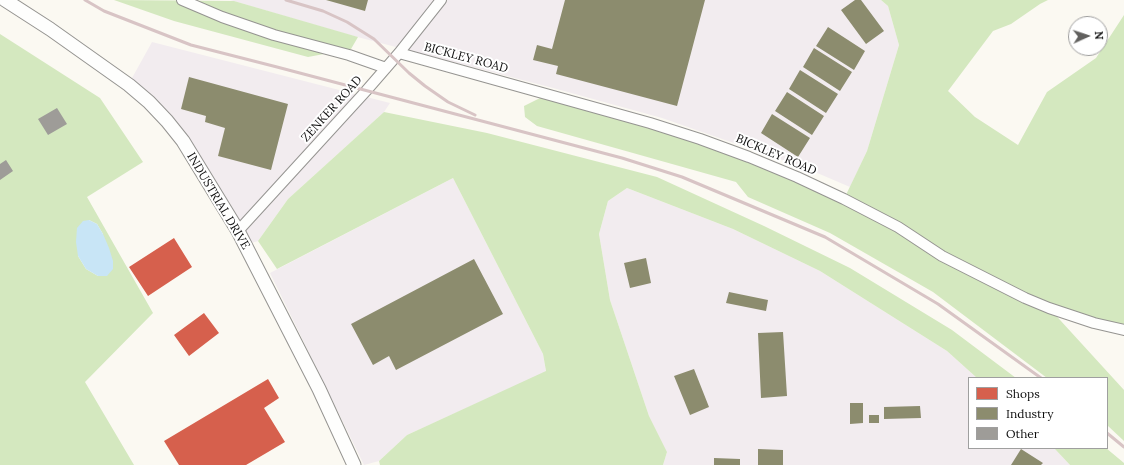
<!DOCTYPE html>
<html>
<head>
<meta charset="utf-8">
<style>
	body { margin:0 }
	#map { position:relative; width:1124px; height:465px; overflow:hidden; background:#fbf9f2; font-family:Lora,serif }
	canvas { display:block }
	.legend { position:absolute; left:968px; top:377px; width:140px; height:72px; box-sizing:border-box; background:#fff; border:1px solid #9f9f9f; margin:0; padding:5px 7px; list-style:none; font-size:12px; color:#0e0e0e }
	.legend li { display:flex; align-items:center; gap:8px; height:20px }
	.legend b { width:20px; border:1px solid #9f9f9f }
	.north { position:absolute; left:1068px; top:16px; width:40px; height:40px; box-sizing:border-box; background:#fff; border:1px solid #9f9f9f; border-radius:50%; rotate:87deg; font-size:11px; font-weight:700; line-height:16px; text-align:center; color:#0e0e0e }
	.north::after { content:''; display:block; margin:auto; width:14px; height:18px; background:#61605e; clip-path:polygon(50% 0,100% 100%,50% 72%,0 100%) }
</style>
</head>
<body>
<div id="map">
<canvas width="1124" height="465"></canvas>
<ul class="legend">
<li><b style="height:11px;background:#d6604d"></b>Shops</li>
<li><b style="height:11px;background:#8c8c6e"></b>Industry</li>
<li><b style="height:11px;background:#9e9c98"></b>Other</li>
</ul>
<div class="north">N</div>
</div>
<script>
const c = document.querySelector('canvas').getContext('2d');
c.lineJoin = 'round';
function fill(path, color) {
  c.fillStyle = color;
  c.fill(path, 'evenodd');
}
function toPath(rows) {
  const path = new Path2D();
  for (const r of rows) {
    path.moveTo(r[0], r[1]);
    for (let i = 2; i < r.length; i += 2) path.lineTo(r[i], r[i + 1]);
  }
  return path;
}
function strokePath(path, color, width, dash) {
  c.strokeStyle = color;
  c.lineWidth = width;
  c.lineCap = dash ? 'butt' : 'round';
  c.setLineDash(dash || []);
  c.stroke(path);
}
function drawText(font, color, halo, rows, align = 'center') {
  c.font = font + ' Lora,serif';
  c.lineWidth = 4;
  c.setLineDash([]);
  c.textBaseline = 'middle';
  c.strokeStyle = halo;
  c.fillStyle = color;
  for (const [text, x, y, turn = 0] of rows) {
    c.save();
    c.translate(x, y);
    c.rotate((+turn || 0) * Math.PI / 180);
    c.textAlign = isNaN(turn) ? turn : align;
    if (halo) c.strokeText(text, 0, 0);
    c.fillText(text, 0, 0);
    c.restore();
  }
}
fill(toPath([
	[230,0,881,0,888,6,899,45,867,151,850,187,808,169,662,118,553,88,346,34],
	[152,42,390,103,384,112,288,199,258,241,251,243,232,207,207,167,174,120,132,78],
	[453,178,543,354,546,372,407,435,379,461,364,465,270,273],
	[627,188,733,229,820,271,947,351,977,378,969,378,969,448,1054,448,1070,465,663,465,667,452,649,416,610,300,599,234,608,201]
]), '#f2ecef');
fill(toPath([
	[114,0,234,1,358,37,351,49,308,57,174,21],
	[881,0,1048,0,1040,4,1011,24,993,31,948,91,975,117,1018,145,1047,92,1096,58,1124,15,1124,330,1050,309,1124,390,1124,441,1107,425,1107,378,1047,378,933,292,830,233,748,197,736,182,537,126,525,117,524,106,548,94,650,123,844,199,867,151,899,45,888,6],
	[0,34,100,98,143,162,87,197,153,313,85,382,134,465,0,465],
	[89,220,97,224,103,234,98,276,86,269,78,256],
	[384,112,487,133,657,177,764,226,850,268,952,330,1016,378,977,378,947,351,820,271,733,229,627,188,608,201,599,234,610,300,649,416,667,452,663,465,380,465,379,461,407,435,546,371,543,354,453,178,277,269,258,241,288,199],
	[1054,448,1106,448,1124,463,1124,465,1070,465]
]), '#d4e8bf');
fill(toPath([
	[89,220,97,224,103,234,109,248,113,261,113,269,107,276,98,276,86,269,78,256,76,242,77,228,83,221]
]), '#c8e5f6');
fill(toPath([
	[174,238,192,267,148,296,129,267],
	[204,313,219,333,189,356,174,335],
	[268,379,279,398,264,408,285,442,246,465,179,465,164,441]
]), '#d6604d');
fill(toPath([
	[326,0,368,0,365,11],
	[565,0,705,0,677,106,556,74,558,66,533,60,537,45,552,49],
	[855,0,861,0,884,31,866,44,841,10],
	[828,27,865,51,854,70,816,46],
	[814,48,852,72,840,91,803,67],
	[800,70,838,94,826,113,789,89],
	[189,77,288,104,271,170,218,156,225,128,205,122,206,116,181,109],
	[787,92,824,116,812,135,775,111],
	[772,114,810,138,798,157,761,133],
	[646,258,651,283,630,288,624,263],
	[474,259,503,314,396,370,389,356,373,365,351,324],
	[729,292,768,300,766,311,726,303],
	[783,332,787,396,761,398,758,333],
	[694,369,709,407,690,415,674,376],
	[850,403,863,403,863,423,850,424],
	[920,406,921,418,884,419,884,407],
	[869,415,879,415,879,423,869,423],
	[758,449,783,450,783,465,758,465],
	[1021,449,1043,463,1041,465,1011,465],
	[714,458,740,459,740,465,714,465]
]), '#8c8c6e');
fill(toPath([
	[57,108,67,124,48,135,38,119],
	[6,160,13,171,0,180,0,164]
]), '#9e9c98');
const minor = toPath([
	[182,0,222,17,274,35,349,55,386,68],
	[399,53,650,123,700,139,749,157,797,177,844,199,898,227,942,256,1025,298,1049,308,1094,323,1124,330],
	[238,231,366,91,399,53,441,0]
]);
const tertiary = toPath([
	[5,0,50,29,129,85,149,102,167,121,183,141,238,231,319,389,354,465]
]);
strokePath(minor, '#959491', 12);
strokePath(tertiary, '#959491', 15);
strokePath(minor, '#fefefd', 10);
strokePath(tertiary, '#fefefd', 13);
strokePath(toPath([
	[85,0,104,11,191,45,277,67,622,158,682,177,825,237,938,304,1041,378],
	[286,0,323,11,347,22,374,39,409,73,425,86,448,102,475,115],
	[1107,433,1124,447]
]), '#d8c4c5', 3);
drawText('12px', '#0e0e0e', '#fff', [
	["BICKLEY ROAD",466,58,15],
	["ZENKER ROAD",332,109,-48],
	["BICKLEY ROAD",776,155,23],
	["INDUSTRIAL DRIVE",218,201,59]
]);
</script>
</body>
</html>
